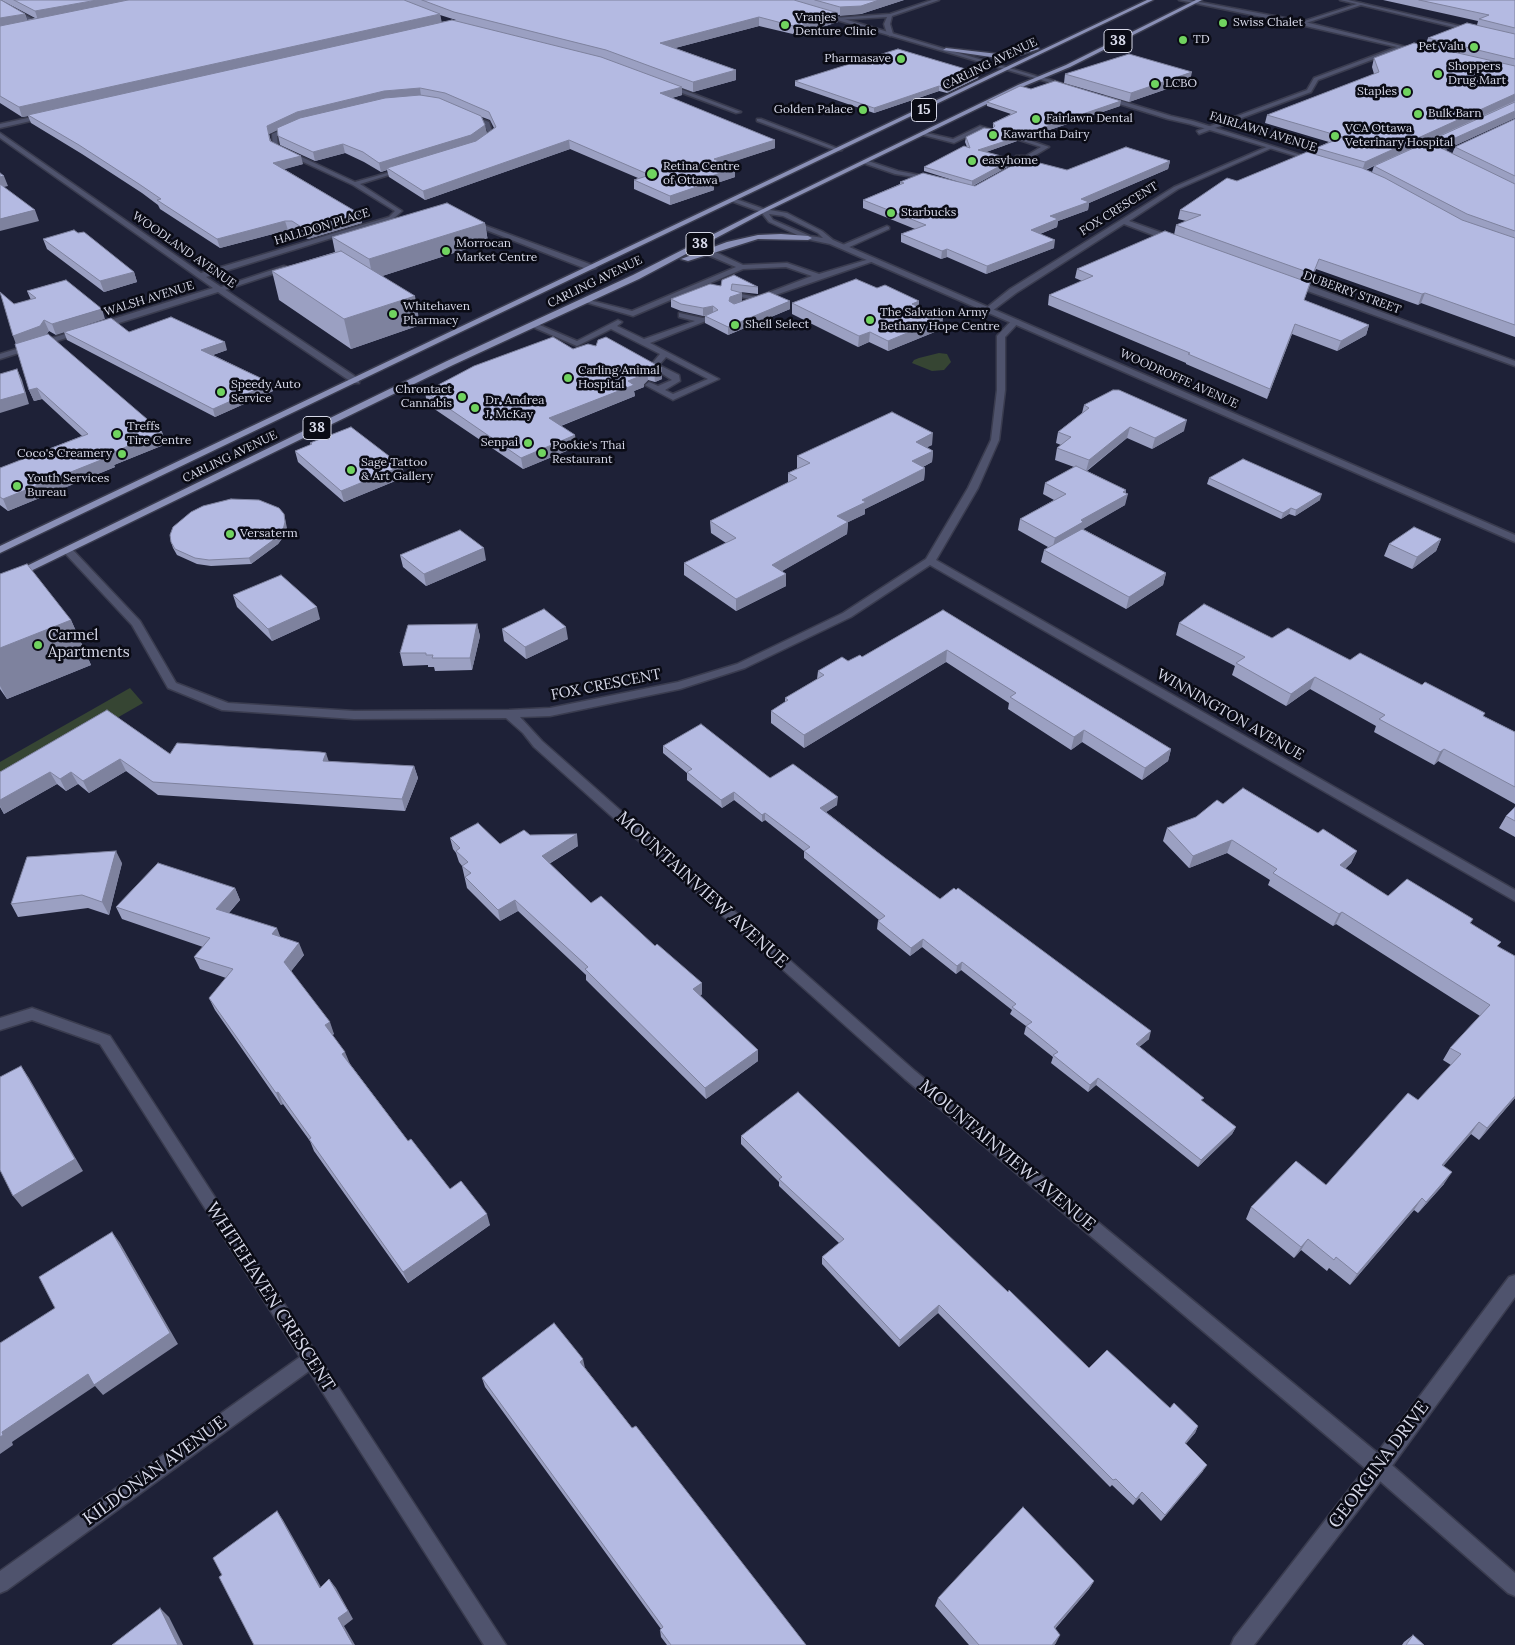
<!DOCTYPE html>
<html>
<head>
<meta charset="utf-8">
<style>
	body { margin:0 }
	canvas { display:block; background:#1e2137 }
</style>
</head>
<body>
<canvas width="1515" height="1645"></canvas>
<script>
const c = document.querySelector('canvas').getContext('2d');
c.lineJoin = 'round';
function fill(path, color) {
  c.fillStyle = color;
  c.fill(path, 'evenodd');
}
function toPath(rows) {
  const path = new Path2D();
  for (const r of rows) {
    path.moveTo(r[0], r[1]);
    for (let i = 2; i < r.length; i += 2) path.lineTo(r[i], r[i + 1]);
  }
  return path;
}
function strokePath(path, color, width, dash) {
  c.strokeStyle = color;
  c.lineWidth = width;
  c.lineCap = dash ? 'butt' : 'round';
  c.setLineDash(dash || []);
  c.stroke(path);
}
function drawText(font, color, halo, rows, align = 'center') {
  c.font = font + ' Lora,serif';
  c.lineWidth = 5;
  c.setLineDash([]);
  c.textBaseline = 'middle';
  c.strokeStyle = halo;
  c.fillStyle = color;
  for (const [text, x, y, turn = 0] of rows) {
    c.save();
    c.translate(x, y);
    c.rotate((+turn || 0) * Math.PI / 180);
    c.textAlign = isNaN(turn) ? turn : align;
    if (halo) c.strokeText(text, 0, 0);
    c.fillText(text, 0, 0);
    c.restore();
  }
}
fill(toPath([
	[939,353,947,354,951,362,944,370,932,371,912,363,914,360,919,358],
	[130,688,143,703,0,785,0,762]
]), '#364533');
const service = toPath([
	[932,0,939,0,892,16,890,24,893,34,890,36,887,34,884,24,887,17,837,20,834,18,890,14,932,0],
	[1360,3,1364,4,1303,24,1298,23,1360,3],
	[980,126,993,130,990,132,981,130,954,143,919,134,922,132,953,139,980,126],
	[1007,134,1011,134,1049,147,1029,159,1016,158,1016,156,1026,156,1041,147,1007,136,1007,134],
	[865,160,898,171,935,178,932,180,895,174,863,163,863,161,865,160],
	[470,220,595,266,596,268,589,270,468,223,467,222,470,220],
	[887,226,889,227,889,229,845,249,838,247,887,226],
	[703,249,709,249,743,265,787,263,819,274,873,258,877,260,758,301,732,295,736,293,757,297,812,276,786,267,743,269,633,316,581,301,585,299,632,311,736,267,703,253,703,249],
	[284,266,291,268,222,291,215,289,284,266],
	[679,313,703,318,712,315,716,317,650,343,719,379,673,400,645,385,649,382,658,386,672,380,650,366,660,354,611,329,577,346,528,325,535,323,577,341,618,320,622,322,617,326,644,339,695,321,679,317,679,313],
	[666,357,708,379,673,394,665,390,680,381,679,375,659,365,666,357]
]);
const minor = toPath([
	[1179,0,1189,0,1301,21,1406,47,1318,80,1311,92,1199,134,1197,131,1307,90,1314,78,1397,47,1301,25,1179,0],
	[1340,0,1348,0,1477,30,1474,32,1340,0],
	[0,1,40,23,41,24,36,25,0,4,0,1],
	[666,85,670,85,741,112,736,113,666,87,666,85],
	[46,114,48,117,0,128,0,124,46,114],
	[466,114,489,122,494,137,485,143,481,143,481,141,489,135,484,124,466,116,466,114],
	[757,119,761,119,842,150,837,151,757,121,757,119],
	[292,125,294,128,277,136,278,146,355,182,405,168,405,170,360,184,402,211,393,219,206,277,359,379,359,383,353,383,218,292,103,328,97,328,97,324,213,288,0,138,0,133,201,273,389,217,395,211,353,185,273,148,272,134,292,125],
	[1269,146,1274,147,1178,189,1129,221,1177,238,1177,242,1171,242,1124,224,1016,293,992,311,985,309,1010,289,1174,187,1269,146],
	[1291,281,1297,281,1515,361,1515,366,1291,285,1291,281],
	[1013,319,1020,321,1005,337,1005,390,999,440,978,488,936,560,1515,890,1515,901,930,565,851,617,745,668,680,689,550,716,520,717,542,741,915,1071,1386,1460,1515,1573,1515,1596,1508,1593,1372,1474,905,1079,534,747,523,733,506,718,354,719,222,710,168,688,132,625,62,550,67,547,71,548,140,621,176,683,228,703,354,711,509,710,550,708,678,682,737,664,843,613,926,559,968,488,991,440,997,390,997,336,1013,319],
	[78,330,85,332,0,359,0,354,78,330],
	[32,1008,110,1036,506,1645,484,1645,309,1371,7,1590,0,1593,0,1571,300,1357,100,1044,32,1020,0,1030,0,1018,32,1008]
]);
const tertiary = toPath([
	[1038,77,1042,77,1073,87,1068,88,1038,79,1038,77],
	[1105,96,1171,116,1193,121,1317,160,1312,161,1190,124,1168,119,1103,99,1105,96],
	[1515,1275,1515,1297,1386,1474,1254,1645,1231,1645,1234,1638,1372,1460,1509,1277,1515,1275]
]);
const secondary = toPath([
	[820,13,824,13,1043,78,1038,79,820,15,820,13],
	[733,198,764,209,787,213,822,231,833,240,1515,535,1515,542,830,244,806,239,769,222,761,212,731,201,730,200,733,198],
	[769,214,783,216,818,233,823,238,810,236,773,220,769,214]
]);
const primary = toPath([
	[1147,0,1153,0,0,553,0,546,1147,0],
	[1196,0,1202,0,1070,67,1022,87,765,212,639,279,453,365,0,586,0,579,447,361,633,275,761,210,1018,85,1066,65,1196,0],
	[1037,46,1039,49,1023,54,998,58,943,50,946,48,998,54,1020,51,1037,46],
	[781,234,808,236,812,238,808,240,758,239,688,261,681,259,727,242,758,235,781,234]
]);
strokePath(service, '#3a3c4f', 3);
strokePath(minor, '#3a3c4f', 3);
strokePath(tertiary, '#3a3c4f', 3);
strokePath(secondary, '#3a3c4f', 3);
strokePath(primary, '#3a3c4f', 3);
fill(service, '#4f536d');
fill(minor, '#4f536d');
fill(tertiary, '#4f536d');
fill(secondary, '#4f536d');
fill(primary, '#8a90b7');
fill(toPath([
	[0,0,25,14,27,20,35,18,1,0,904,0,861,14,838,15,838,22,797,35,759,26,675,48,736,70,736,80,693,92,682,88,682,95,672,98,775,140,775,148,725,164,735,168,735,177,714,184,714,190,670,205,634,189,634,180,638,178,570,149,425,200,389,177,387,170,381,172,364,162,345,153,315,161,280,145,277,130,269,134,271,141,303,164,284,169,360,214,362,223,308,239,294,231,288,230,220,248,160,209,158,205,142,193,82,154,31,123,28,116,22,117,0,103],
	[440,15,456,20,441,22],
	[482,117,490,120,494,128,487,134],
	[1383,0,1515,0,1515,118,1445,150,1452,154,1455,147,1515,119,1515,337,1421,303,1418,305,1316,269,1304,300,1369,325,1366,335,1337,351,1292,334,1267,399,1186,364,1186,363,1048,305,1049,295,1082,281,1075,278,1077,269,1174,235,1176,225,1186,221,1178,219,1180,210,1237,181,1315,154,1316,148,1329,142,1265,123,1267,115,1374,74,1372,67,1374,58,1425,46,1428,38,1477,25,1478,21],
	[1374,166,1372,172,1366,170],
	[979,73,978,78,947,93,939,91,874,113,795,86,795,81],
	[1065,74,1190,81,1129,102,1064,83],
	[1031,89,1120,106,1026,138,1007,133,1017,141,986,152,1013,164,973,186,975,186,1067,170,1170,161,1168,169,1089,203,1088,210,1058,221,1057,227,1040,234,1054,248,986,274,947,257,941,259,901,242,901,234,915,229,863,208,863,200,900,184,900,182,959,182,924,171,924,167,967,147,965,142,966,137,992,129,993,128,993,123,1011,114,987,106,987,102],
	[485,223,488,242,382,276,420,325,351,349,279,300,272,271,335,252,332,237],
	[43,239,134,272,137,282,104,292,47,249],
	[66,280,56,335,49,331,46,335,162,432,166,444,114,465,115,467,8,511,0,505,0,468,82,436,42,399,34,401,29,390,16,344,14,304,31,300,27,291],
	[722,280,758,287,758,294,740,292,742,293,742,301,734,304,790,309,728,335,705,323,705,316,703,316,681,311,671,307,671,299,721,286],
	[792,303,919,307,942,329,888,351,869,342,858,347,792,314],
	[64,332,129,332,227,350,213,355,271,383,273,391,215,417,67,340],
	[662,368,662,379,655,382,648,380,644,384,644,387,634,391,635,396,561,426,575,435,576,447,523,469,427,404,425,392],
	[1084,405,1184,431,1152,449,1127,438,1087,471,1126,490,1125,505,1083,529,1166,573,1163,585,1126,609,1041,562,1044,550,1048,547,1018,530,1020,519,1054,500,1043,494,1045,483,1074,467,1055,460,1057,448,1061,445,1056,443,1058,432,1082,413],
	[310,443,405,477,344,502,298,462,295,451,311,445],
	[932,445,927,447,933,451,932,462,923,467,925,468,924,480,865,509,865,514,848,522,847,534,782,571,786,574,786,586,736,611,684,575,684,563,726,543,711,533,710,521,788,483,788,473,798,468,797,468,797,456],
	[1209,478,1320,500,1295,516,1289,514,1281,519,1207,484],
	[287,528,284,536,278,544,251,564,211,566,197,564,177,555,173,548,171,542],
	[1441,539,1436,551,1412,569,1384,556,1389,544],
	[400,555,486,560,426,586,403,567],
	[0,574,71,620,91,665,7,699,0,689],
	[233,595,320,619,272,641,237,607],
	[943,610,1171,749,1168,761,1142,780,1082,742,1071,750,1008,709,1009,703,946,662,804,748,771,723,771,711,785,702,785,698,817,679,818,671,862,657],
	[1179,623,1272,638,1350,660,1422,685,1515,732,1515,804,1438,761,1434,765,1374,732,1376,726,1310,689,1286,706,1232,675,1235,666,1176,635],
	[477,624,480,636,472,670,435,671,434,667,428,667,428,665,403,666,400,653],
	[502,629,568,639,526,659,504,641],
	[107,710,170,754,414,766,418,778,405,811,158,795,126,771,89,793,78,784,66,791,57,784,4,814,0,807,0,772],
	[663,746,770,778,837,805,826,812,885,858,940,899,1149,1039,1139,1047,1202,1101,1236,1127,1232,1134,1198,1167,1096,1085,1088,1092,1051,1063,1053,1057,1024,1034,1026,1026,1010,1014,1012,1010,961,970,956,974,922,947,910,956,877,929,878,921,879,920,804,858,804,851,765,820,762,822,734,800,722,808,687,780,687,773,663,753],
	[1223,804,1318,833,1357,851,1351,863,1345,869,1388,896,1471,923,1498,946,1515,1098,1479,1140,1471,1134,1443,1166,1444,1184,1418,1213,1414,1210,1350,1285,1329,1268,1327,1271,1301,1250,1294,1258,1246,1219,1251,1207,1326,1185,1418,1100,1451,1065,1443,1060,1450,1048,1480,1016,1336,924,1333,926,1268,885,1270,880,1227,853,1189,868,1163,841,1167,828,1196,817],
	[1515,807,1515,837,1499,828,1506,816],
	[530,835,578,846,549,864,591,903,702,994,700,996,758,1061,706,1099,586,980,586,975,518,911,500,921,467,888,462,866,459,862,456,853,453,849,450,838,500,844],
	[122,863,109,915,88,908,18,917,11,904],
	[235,888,240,900,229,913,281,937,304,955,291,971,334,1034,332,1035,350,1064,408,1141,450,1189,490,1225,408,1283,314,1151,310,1141,283,1104,281,1105,215,1010,209,998,226,978,200,969,194,957,203,947,122,919,116,907],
	[741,1136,1089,1368,1170,1408,1198,1426,1195,1433,1185,1444,1203,1471,1161,1521,1139,1498,1133,1505,1112,1485,1110,1487,938,1313,899,1347,822,1264,822,1257,839,1243,779,1186,779,1182,741,1144],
	[585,1368,632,1428,806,1645,667,1645,661,1637,660,1630,661,1629,485,1387,482,1378],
	[1094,1581,1089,1589,1055,1629,1056,1643,1054,1645,969,1645,935,1606,938,1598],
	[1413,1635,1424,1645,1402,1645,1404,1642]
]), '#9ba0c2');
fill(toPath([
	[97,0,143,0,38,20,35,11],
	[879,0,904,0,861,14,840,16,840,7],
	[838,13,838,22,797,35,797,27],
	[25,14,28,22,0,27,0,18],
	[440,14,442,23,28,115,28,116,22,117,19,107],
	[759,17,759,26,660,52,660,43],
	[736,70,736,80,693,92,693,82],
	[1192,72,1190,81,1129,102,1131,93],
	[979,73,978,78,947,93,947,89],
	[939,86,939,91,874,113,874,108],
	[682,87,682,95,660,101,660,93],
	[420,88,421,96,299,120,269,134,272,150,267,126,297,112,384,91],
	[1515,94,1515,101,1362,171,1365,162],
	[1121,101,1120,106,1026,138,1027,133],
	[1515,111,1515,118,1441,152,1441,148,1444,143],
	[485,125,487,134,472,144,387,168,387,170,381,172,379,163],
	[1018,137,1017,141,978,155,978,150],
	[569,140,570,149,425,200,423,191],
	[775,140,775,148,714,168,714,159],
	[343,144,345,153,315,161,313,152],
	[301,156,303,164,275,172,273,163],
	[1013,159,1013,164,972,186,972,181],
	[1170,161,1168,169,1089,203,1088,210,1058,221,1057,227,1030,238,1031,230,1050,216,1081,199],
	[735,168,735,177,714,184,714,190,670,205,670,196,706,178],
	[4,176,8,186,0,188,0,177],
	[35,210,39,221,0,231,0,219],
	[360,214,362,223,308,239,306,230],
	[285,221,288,230,220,248,217,239],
	[485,223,488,242,373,279,369,259],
	[1055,240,1054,248,986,274,987,266],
	[947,249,947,257,941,259,942,251],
	[134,272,137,282,104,292,100,281],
	[742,293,742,301,730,305,729,301,730,297],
	[1425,293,1421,303,1418,305,1422,294],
	[415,296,420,325,351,349,344,319],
	[790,301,790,309,728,335,728,327],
	[919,301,919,312,912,304],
	[713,306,713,313,703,316,703,308],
	[102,309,105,319,56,335,52,324],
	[943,318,942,329,888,351,888,341],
	[44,320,49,331,44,337,17,347,13,336],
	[1295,324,1292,334,1267,399,1270,389],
	[1369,325,1366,335,1337,351,1341,341],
	[870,332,869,342,858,347,859,336],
	[225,342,227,350,204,358,201,350],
	[662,368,662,379,655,382,654,371],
	[17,369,22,380,29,404,0,413,0,400],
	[647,369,648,380,644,384,644,387,634,391,635,396,550,430,549,418,628,381,642,373],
	[271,383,273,391,215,417,213,409],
	[37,388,42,399,34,401,29,390],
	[1187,420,1184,431,1152,449,1155,438],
	[1130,427,1127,438,1086,471,1089,460],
	[162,432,166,444,114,465,115,467,8,511,3,499,109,454],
	[933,433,932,445,915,453,916,442],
	[575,435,576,447,523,469,521,458],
	[933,451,932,462,911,473,912,461],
	[402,466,405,477,344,502,341,491],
	[925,468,924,480,865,509,865,514,836,528,837,516,862,500],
	[1126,490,1125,495,1128,494,1125,505,1082,530,1052,550,1055,538],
	[1322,494,1320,500,1295,516,1296,510],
	[1291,508,1289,514,1281,519,1283,513],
	[284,514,287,528,284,536,278,544,251,564,249,558],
	[848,522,847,534,772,577,772,565],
	[1441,539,1436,551,1412,569,1417,557],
	[484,548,486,560,426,586,424,574],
	[1166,573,1163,585,1126,609,1129,597],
	[786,574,786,586,736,611,736,599],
	[317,607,320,619,272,641,268,629],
	[71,620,91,665,7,699,0,686,0,648],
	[477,624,480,636,472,670,470,658],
	[566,627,568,639,526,659,525,647],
	[947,650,946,662,804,748,804,735],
	[1315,677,1310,689,1286,706,1291,694],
	[1084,730,1082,742,1071,750,1074,737],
	[1171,749,1168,761,1142,780,1145,768],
	[1444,749,1438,761,1434,765,1440,752],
	[326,753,330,765,323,761],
	[120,759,126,771,89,793,83,781],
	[414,766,418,778,405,811,402,799],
	[50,772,57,784,4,814,0,806,0,800],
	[71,772,78,784,66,791,60,779],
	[734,792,734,800,722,808,721,800],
	[838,797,837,805,820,816,820,808],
	[765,813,765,820,762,822,762,815],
	[577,834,578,846,543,867,542,856],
	[1232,840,1227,853,1189,868,1193,856],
	[116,851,122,863,109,915,102,902],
	[1357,851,1351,863,1334,878,1340,865],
	[235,888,240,900,221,922,216,909],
	[515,900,518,911,500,921,498,910],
	[1342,912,1336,924,1333,926,1339,914],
	[277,928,282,941,272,934],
	[923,939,922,947,910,956,911,948],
	[299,943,304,955,289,974,284,962],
	[962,962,961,970,956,974,957,966],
	[702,983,702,994,694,1000,693,989],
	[330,1022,334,1034,329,1037,325,1025],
	[1151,1031,1149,1039,1133,1052,1136,1044],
	[758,1050,758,1061,706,1099,705,1088],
	[345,1052,350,1064,342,1054],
	[21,1066,29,1078,83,1171,22,1207,13,1196],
	[1098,1078,1096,1085,1088,1092,1090,1085],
	[278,1092,283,1104,281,1105,276,1093],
	[1515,1096,1515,1098,1479,1140,1487,1128],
	[1479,1122,1471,1134,1434,1177,1442,1165],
	[1236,1127,1232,1134,1198,1167,1201,1160],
	[1452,1172,1444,1184,1418,1213,1426,1202],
	[1422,1198,1414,1210,1350,1285,1357,1274],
	[487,1214,490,1225,408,1283,403,1272],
	[112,1232,120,1243,178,1344,103,1395,95,1386,12,1442,13,1445,0,1454,0,1437,2,1432],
	[1308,1239,1301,1250,1294,1258,1301,1247],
	[939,1305,938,1313,899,1347,900,1340],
	[583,1359,585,1368,580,1362],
	[1198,1426,1195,1433,1181,1450,1185,1443],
	[1207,1465,1203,1471,1161,1521,1165,1515],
	[1142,1492,1139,1498,1133,1505,1136,1499],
	[277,1511,283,1520,326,1596,320,1588],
	[329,1579,336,1588,353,1619,344,1626,355,1645,353,1645,338,1618],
	[1094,1581,1089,1589,1049,1635,1054,1627],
	[160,1608,169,1617,183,1645,178,1645],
	[1060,1635,1056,1643,1054,1645,1052,1645]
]), '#7e829e');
const building = toPath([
	[0,0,1,0,25,14,0,18,0,0],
	[14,0,97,0,35,11,14,0],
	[128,0,404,0,440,14,19,107,0,96,0,26,128,0],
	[422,0,794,0,838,13,797,27,759,17,660,43,736,70,693,82,606,50,454,12,422,0],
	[815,0,879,0,861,6,840,7,815,0],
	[1419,0,1515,0,1515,28,1479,19,1489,15,1419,0],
	[452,20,601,57,682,87,660,93,775,140,714,159,735,168,706,178,714,181,670,196,634,180,650,175,569,140,423,191,387,168,476,141,496,127,489,112,445,93,420,88,384,91,297,112,267,126,270,141,301,156,273,163,360,214,306,230,292,221,285,221,217,239,157,200,161,199,139,184,79,145,28,115,452,20],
	[1467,23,1515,34,1515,59,1428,38,1467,23],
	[1414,43,1515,66,1515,94,1365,162,1316,148,1343,137,1267,115,1379,72,1374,58,1414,43],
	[898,49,979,73,947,89,939,86,874,108,795,81,898,49],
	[1129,54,1192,72,1131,93,1065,74,1129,54],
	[1055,81,1121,101,1027,133,1006,128,1006,132,1018,137,978,150,1013,159,972,181,924,167,964,146,970,148,966,137,984,128,992,129,995,126,993,123,1017,112,987,102,1020,86,1031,89,1055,81],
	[420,95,439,98,481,116,485,125,471,135,379,163,363,152,343,144,313,152,278,136,277,128,300,118,385,98,420,95],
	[1515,102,1515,111,1444,143,1441,148,1515,184,1515,231,1467,214,1374,166,1515,102],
	[1515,119,1515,176,1455,147,1515,119],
	[1126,147,1170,161,1081,199,1089,202,1050,216,1058,219,1031,230,1055,240,987,266,947,249,942,251,901,234,926,225,863,200,904,183,900,182,923,173,975,186,1024,159,1067,170,1126,147],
	[1307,152,1362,168,1385,178,1462,220,1515,238,1515,325,1425,293,1422,294,1319,259,1313,274,1176,225,1201,215,1180,210,1227,178,1237,181,1307,152],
	[0,173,4,176,0,177,0,173],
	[0,184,35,210,0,219,0,184],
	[447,203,485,223,369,259,332,237,447,203],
	[74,230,78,233,84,232,134,272,100,281,43,239,74,230],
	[1165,231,1310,283,1304,300,1369,325,1341,341,1295,324,1270,389,1188,354,1190,353,1049,295,1093,276,1077,269,1165,231],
	[341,251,415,296,344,319,272,271,341,251],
	[734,275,758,287,732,284,731,290,742,293,730,297,729,301,734,304,769,292,790,301,728,327,705,316,718,310,713,306,703,308,681,304,671,299,710,284,721,286,722,280,734,275],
	[856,279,877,288,885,285,919,301,912,304,943,318,888,341,870,332,859,336,792,303,856,279],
	[66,280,102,309,52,324,44,320,40,326,13,336,0,292,14,304,36,298,27,291,66,280],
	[171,317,225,342,201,350,271,383,213,409,64,332,111,318,129,332,171,317],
	[48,334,162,432,109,454,111,456,3,499,0,497,0,468,88,434,37,388,29,390,15,344,48,334],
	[553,337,573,349,588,344,596,346,598,340,606,337,662,368,654,371,647,369,642,373,643,375,628,381,634,385,549,418,575,435,521,458,425,392,474,366,553,337],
	[17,369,25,393,0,400,0,374,17,369],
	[1113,390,1119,390,1187,420,1155,438,1130,427,1089,460,1057,448,1071,437,1058,432,1089,408,1084,405,1113,390],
	[892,412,933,433,916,442,933,451,912,461,925,468,862,500,866,502,837,516,848,522,772,565,786,574,736,599,684,563,736,538,710,521,797,478,788,473,810,463,797,456,892,412],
	[351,427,402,466,341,491,295,451,312,444,310,443,351,427],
	[1243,459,1322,494,1296,510,1291,508,1283,513,1209,478,1243,459],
	[1076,466,1126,490,1123,492,1128,494,1081,520,1083,522,1055,538,1020,519,1066,494,1045,483,1076,466],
	[231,499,259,500,279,508,284,514,285,522,283,530,276,538,249,558,209,560,195,558,175,549,171,542,170,535,173,527,191,512,203,506,231,499],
	[1414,527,1441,539,1417,557,1389,544,1414,527],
	[1082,529,1166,573,1129,597,1044,550,1082,529],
	[460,530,484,548,424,574,400,555,460,530],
	[27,564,71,620,0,648,0,574,27,564],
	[281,575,317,607,268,629,233,595,281,575],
	[1204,604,1272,638,1288,628,1350,660,1360,653,1422,685,1425,682,1485,713,1483,716,1515,732,1515,787,1444,749,1440,752,1379,719,1385,715,1315,677,1291,694,1236,663,1245,657,1179,623,1204,604],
	[544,609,566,627,525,647,502,629,544,609],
	[943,610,1171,749,1145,768,1084,730,1074,737,1010,697,1016,693,947,650,804,735,771,711,788,700,785,698,824,675,818,671,842,657,848,661,860,655,862,657,943,610],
	[477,624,470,658,432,658,433,655,426,655,426,653,400,653,408,625,477,624],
	[107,710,170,754,177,743,320,752,326,753,323,761,414,766,402,799,153,782,120,759,83,781,71,772,60,779,50,772,0,800,0,772,107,710],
	[701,724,770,778,793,764,838,797,820,808,885,858,940,899,954,888,956,890,958,888,1151,1031,1136,1044,1204,1098,1201,1100,1236,1127,1201,1160,1098,1078,1090,1085,1053,1055,1058,1052,1026,1026,1032,1022,1012,1007,1016,1004,962,962,957,966,923,939,911,948,878,921,885,916,804,851,810,847,765,813,762,815,734,792,721,800,687,772,692,769,663,746,701,724],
	[1243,788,1318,833,1323,829,1357,851,1340,865,1388,896,1407,879,1473,919,1470,923,1501,942,1497,946,1515,956,1515,1096,1487,1128,1479,1122,1442,1165,1452,1172,1426,1202,1422,1198,1357,1274,1336,1257,1334,1260,1308,1239,1301,1247,1251,1207,1296,1161,1326,1185,1408,1093,1418,1100,1461,1054,1450,1048,1490,1005,1342,912,1339,914,1273,873,1277,869,1232,840,1193,856,1167,828,1196,817,1217,800,1223,804,1243,788],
	[1515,807,1515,821,1506,816,1515,807],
	[478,823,500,844,524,830,530,835,577,834,542,856,591,903,601,896,655,946,657,944,702,983,693,989,758,1050,705,1088,585,969,588,967,515,900,498,910,465,877,471,873,462,866,468,862,456,851,460,848,450,838,478,823],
	[116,851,102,902,82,895,11,904,27,857,116,851],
	[158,863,235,888,216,909,277,928,272,934,299,943,284,962,330,1022,325,1025,345,1052,342,1054,408,1141,411,1139,450,1189,461,1181,487,1214,403,1272,309,1139,311,1138,278,1092,276,1093,209,998,233,969,194,957,210,938,116,907,158,863],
	[21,1066,75,1159,13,1196,0,1170,0,1077,21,1066],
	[798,1092,1008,1292,1009,1290,1089,1368,1107,1350,1170,1408,1174,1403,1198,1426,1185,1443,1207,1465,1165,1515,1142,1492,1136,1499,1116,1479,1113,1480,939,1305,900,1340,822,1257,844,1239,779,1179,782,1177,741,1136,798,1092],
	[112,1232,170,1333,94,1385,88,1374,2,1432,3,1435,0,1437,0,1343,55,1308,39,1277,112,1232],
	[554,1323,583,1359,580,1362,632,1428,636,1426,806,1645,671,1645,660,1630,663,1627,482,1378,554,1323],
	[1023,1507,1094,1581,1054,1627,1060,1635,1052,1645,979,1645,938,1598,1023,1507],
	[277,1511,320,1588,329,1579,348,1611,338,1618,353,1645,254,1645,219,1577,222,1575,213,1558,277,1511],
	[160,1608,178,1645,112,1645,160,1608],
	[1413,1635,1424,1645,1406,1645,1413,1635]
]);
fill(building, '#b4bae2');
strokePath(building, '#7e829e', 1);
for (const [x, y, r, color] of [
	[1223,23,5,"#70d35f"],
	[785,25,5,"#70d35f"],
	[1183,40,5,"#70d35f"],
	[1474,47,5,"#70d35f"],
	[901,59,5,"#70d35f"],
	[1438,74,5,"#70d35f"],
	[1155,84,5,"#70d35f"],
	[1407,92,5,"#70d35f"],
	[863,110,5,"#70d35f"],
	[1418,114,5,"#70d35f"],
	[1036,119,5,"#70d35f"],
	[993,135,5,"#70d35f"],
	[1335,136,5,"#70d35f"],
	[972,161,5,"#70d35f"],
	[652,174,6,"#70d35f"],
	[891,213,5,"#70d35f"],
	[446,251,5,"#70d35f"],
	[393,314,5,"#70d35f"],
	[870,320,5,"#70d35f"],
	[735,325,5,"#70d35f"],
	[568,378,5,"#70d35f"],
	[221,392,5,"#70d35f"],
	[462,397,5,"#70d35f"],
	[475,408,5,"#70d35f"],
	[117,434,5,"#70d35f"],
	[528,443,5,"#70d35f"],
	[542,453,5,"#70d35f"],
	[122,454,5,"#70d35f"],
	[351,470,5,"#70d35f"],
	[17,486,5,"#70d35f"],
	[230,534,5,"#70d35f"],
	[38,645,5,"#70d35f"]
]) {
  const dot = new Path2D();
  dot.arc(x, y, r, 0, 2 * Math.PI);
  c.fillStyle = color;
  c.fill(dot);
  strokePath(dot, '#0a0b15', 2);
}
drawText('12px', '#d7d9e9', '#0a0b15', [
	["Vranjes",795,18],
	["Denture Clinic",795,32],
	["Swiss Chalet",1233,23],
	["TD",1193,40],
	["Pet Valu",1464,47,"right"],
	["Pharmasave",891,59,"right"],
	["Shoppers",1448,67],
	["Drug Mart",1448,81],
	["LCBO",1165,84],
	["Staples",1397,92,"right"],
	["Golden Palace",853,110,"right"],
	["Bulk Barn",1428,114],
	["Fairlawn Dental",1046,119],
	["VCA Ottawa",1345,129],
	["Veterinary Hospital",1345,143],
	["Kawartha Dairy",1003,135],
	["easyhome",982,161],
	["Retina Centre",663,167],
	["of Ottawa",663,181],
	["Starbucks",901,213],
	["Morrocan",456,244],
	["Market Centre",456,258],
	["Whitehaven",403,307],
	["Pharmacy",403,321],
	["The Salvation Army",880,313],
	["Bethany Hope Centre",880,327],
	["Shell Select",745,325],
	["Carling Animal",578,371],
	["Hospital",578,385],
	["Speedy Auto",231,385],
	["Service",231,399],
	["Chrontact",452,390,"right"],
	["Cannabis",452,404,"right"],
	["Dr. Andrea",485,401],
	["J. McKay",485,415],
	["Treffs",127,427],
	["Tire Centre",127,441],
	["Senpai",518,443,"right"],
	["Pookie's Thai",552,446],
	["Restaurant",552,460],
	["Coco's Creamery",112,454,"right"],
	["Sage Tattoo",361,463],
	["& Art Gallery",361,477],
	["Youth Services",27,479],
	["Bureau",27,493],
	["Versaterm",240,534]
], 'left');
drawText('12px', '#d7d9e9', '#0a0b15', [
	["CARLING AVENUE",990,64,-26],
	["FAIRLAWN AVENUE",1263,132,17],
	["FOX CRESCENT",1119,209,-32],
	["HALLDON PLACE",322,227,-17],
	["WOODLAND AVENUE",184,250,35],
	["CARLING AVENUE",595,282,-26],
	["DUBERRY STREET",1352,293,20],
	["WALSH AVENUE",149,299,-17],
	["WOODROFFE AVENUE",1179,379,24],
	["CARLING AVENUE",230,457,-26]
]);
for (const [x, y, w] of [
	[1118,41,28],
	[924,110,25],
	[700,244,28],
	[317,428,28]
]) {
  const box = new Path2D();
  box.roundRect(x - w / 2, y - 11.5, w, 23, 4);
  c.fillStyle = '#0a0b15';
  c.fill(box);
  strokePath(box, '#d7d9e9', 1);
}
drawText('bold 14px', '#d7d9e9', null, [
	["38",1118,41],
	["15",924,110],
	["38",700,244],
	["38",317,428]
]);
drawText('15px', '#d7d9e9', '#0a0b15', [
	["Carmel",48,636],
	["Apartments",48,653]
], 'left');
drawText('15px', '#d7d9e9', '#0a0b15', [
	["FOX CRESCENT",606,685,-11],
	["WINNINGTON AVENUE",1230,715,30]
]);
drawText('18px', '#d7d9e9', '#0a0b15', [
	["MOUNTAINVIEW AVENUE",702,890,42],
	["MOUNTAINVIEW AVENUE",1007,1156,40],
	["WHITEHAVEN CRESCENT",270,1297,57],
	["GEORGINA DRIVE",1379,1465,-53],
	["KILDONAN AVENUE",155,1471,-36]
]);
</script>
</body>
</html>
